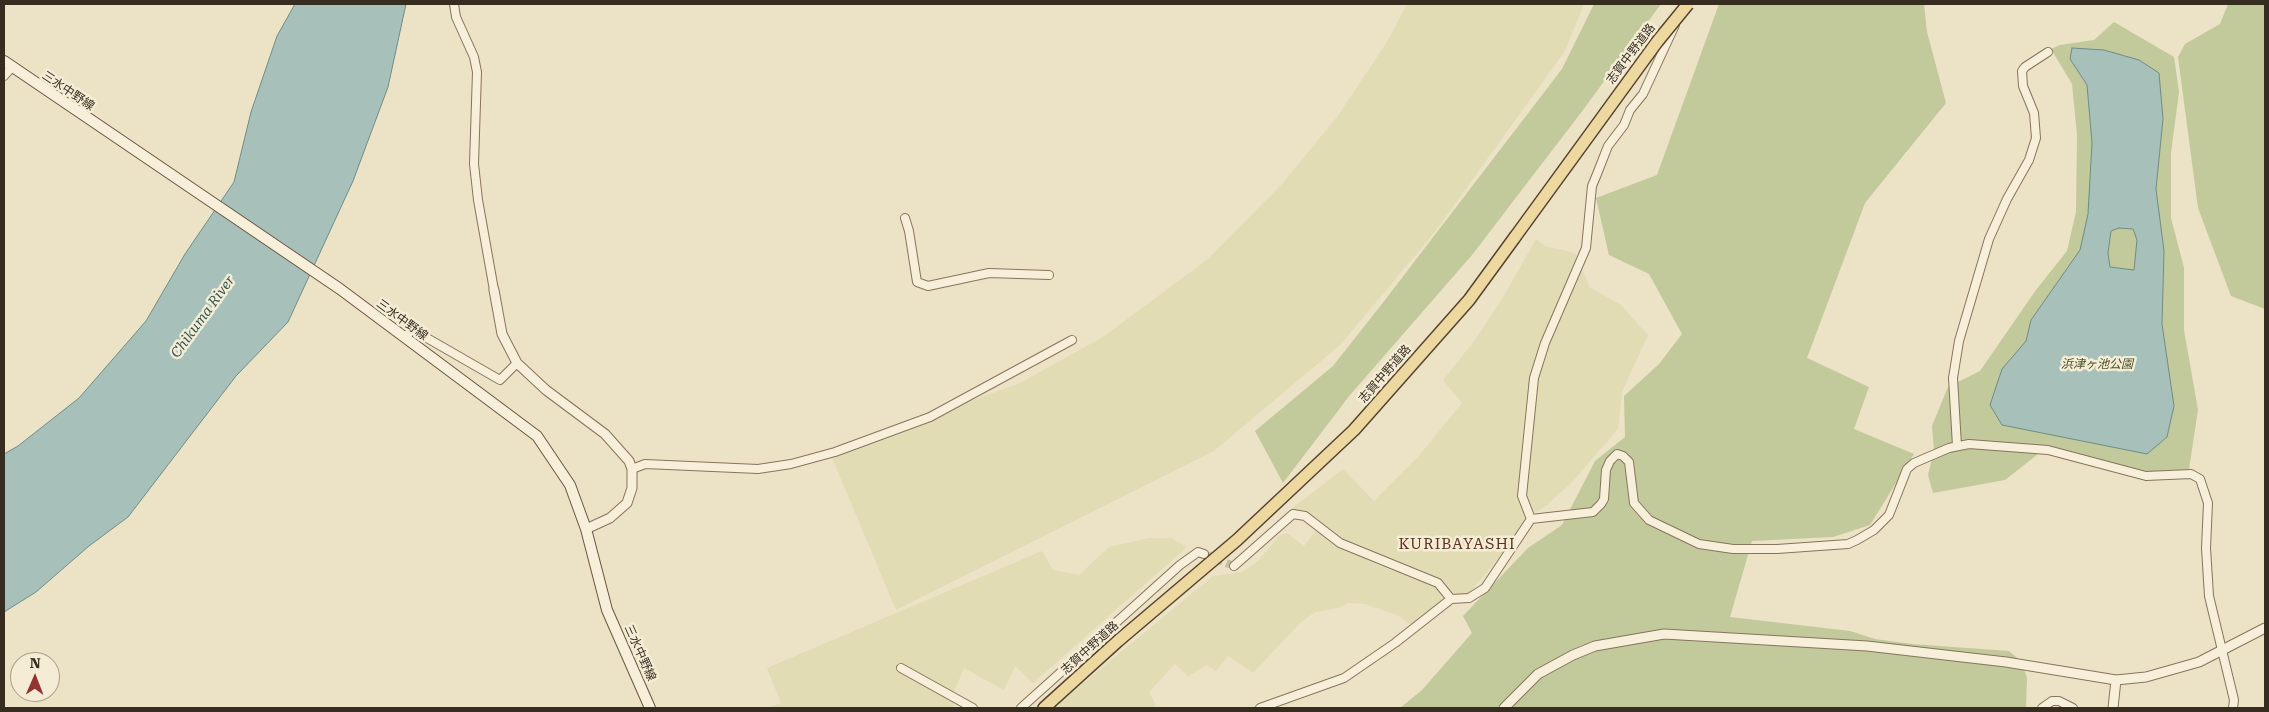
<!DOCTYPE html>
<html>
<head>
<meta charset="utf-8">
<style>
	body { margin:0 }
	#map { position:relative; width:2269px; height:712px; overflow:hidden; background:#ece2c6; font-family:"Roboto Serif",serif }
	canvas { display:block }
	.frame { position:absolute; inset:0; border:5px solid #372c20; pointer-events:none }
	.north { position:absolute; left:10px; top:652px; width:50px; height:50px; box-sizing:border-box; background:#f4ecd5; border:1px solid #a89f8d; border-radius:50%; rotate:1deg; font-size:14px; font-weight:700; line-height:20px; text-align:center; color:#372c20 }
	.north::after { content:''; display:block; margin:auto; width:18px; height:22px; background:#923430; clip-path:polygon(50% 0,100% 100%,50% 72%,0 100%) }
</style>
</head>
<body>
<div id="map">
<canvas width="2269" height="712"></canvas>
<div class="frame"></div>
<div class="north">N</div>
</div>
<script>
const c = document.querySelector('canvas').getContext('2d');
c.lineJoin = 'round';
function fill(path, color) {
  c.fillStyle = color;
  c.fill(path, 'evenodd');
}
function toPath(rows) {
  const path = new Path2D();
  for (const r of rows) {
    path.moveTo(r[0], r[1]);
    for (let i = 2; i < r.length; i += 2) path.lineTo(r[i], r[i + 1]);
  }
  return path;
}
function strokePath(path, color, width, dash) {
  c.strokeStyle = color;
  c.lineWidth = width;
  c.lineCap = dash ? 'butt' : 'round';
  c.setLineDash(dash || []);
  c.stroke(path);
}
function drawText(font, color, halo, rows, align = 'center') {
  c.font = font + ' "Roboto Serif","Noto Sans JP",serif';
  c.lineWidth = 5;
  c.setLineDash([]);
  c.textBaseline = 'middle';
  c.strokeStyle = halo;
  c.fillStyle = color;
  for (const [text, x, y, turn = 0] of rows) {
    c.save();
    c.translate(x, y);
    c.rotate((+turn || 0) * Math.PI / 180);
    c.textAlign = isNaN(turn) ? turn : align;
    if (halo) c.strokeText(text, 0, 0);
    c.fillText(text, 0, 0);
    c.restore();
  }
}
fill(toPath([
	[1407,4,1584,4,1565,51,1519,115,1434,233,1341,344,1214,451,896,610,830,453,1020,383,1103,337,1208,259,1281,185,1337,117,1387,42],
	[1536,239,1545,246,1575,253,1590,288,1620,304,1648,335,1622,392,1618,429,1572,482,1545,507,1529,515,1509,546,1469,593,1457,595,1440,581,1338,541,1312,518,1291,509,1343,469,1374,501,1418,457,1462,403,1443,380,1475,340,1505,294],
	[1317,529,1355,553,1388,569,1434,583,1443,600,1411,625,1399,616,1365,604,1348,603,1338,608,1315,612,1300,623,1253,673,1228,656,1216,671,1207,665,1188,676,1175,664,1149,692,1156,705,1152,708,1053,708,1213,576,1242,572,1258,561,1279,536,1287,533,1304,546],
	[1149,538,1171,538,1187,547,1033,683,1015,666,1004,690,964,668,953,694,956,701,952,708,768,708,781,703,767,668,1042,551,1053,570,1079,575,1109,547]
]), '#e1dcb4');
fill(toPath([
	[1594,4,1661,4,1580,114,1472,255,1350,395,1283,483,1255,431,1333,366,1385,300,1562,69],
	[1719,4,1924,4,1927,32,1946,103,1865,203,1807,358,1869,387,1854,429,1914,454,1870,525,1833,537,1752,541,1730,617,1850,631,1875,639,1912,644,2009,651,2021,661,2027,678,2026,708,1400,708,1422,690,1472,633,1463,616,1528,548,1562,525,1595,461,1625,437,1624,396,1659,364,1682,334,1649,274,1609,255,1596,198,1657,175],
	[2228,4,2265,4,2265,309,2231,296,2198,208,2178,57,2185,44,2220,24],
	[2114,22,2174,57,2179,92,2171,153,2171,218,2184,268,2184,330,2198,410,2189,469,2146,473,2047,447,2005,480,1933,493,1928,475,1934,451,1932,426,1948,387,1980,371,2036,290,2067,251,2076,212,2077,135,2072,84,2051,49,2060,45,2094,40]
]), '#c2c99a');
const water = toPath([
	[295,4,406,4,388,87,353,181,288,322,236,376,128,517,89,546,36,592,4,612,4,454,18,446,79,398,146,321,185,254,234,182,251,112,277,36,295,4],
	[2072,48,2104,50,2139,60,2159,73,2163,119,2156,189,2164,251,2162,324,2174,406,2167,437,2147,454,2002,425,1990,405,2002,369,2026,341,2031,320,2080,250,2088,214,2092,143,2087,85,2070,59,2072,48],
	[2119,228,2133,229,2137,240,2134,270,2110,267,2108,253,2111,231,2119,228]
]);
fill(water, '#a7c0b9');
strokePath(water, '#6e8d87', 1);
strokePath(toPath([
	[1204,554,1234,566]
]), '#c8bea5', 8, [8, 4]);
const minor = toPath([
	[454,4,456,17,474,57,477,72,474,164,478,200,494,290],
	[4,76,12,67],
	[905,218,909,231,917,282,928,286,989,273,1049,275],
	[404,337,413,330,500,380,517,363],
	[1957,446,1953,378,1959,341,1989,239,2007,199,2029,160,2036,138,2034,113,2023,86,2022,71,2025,67,2048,52],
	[632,469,645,464,758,469,791,464,835,452,930,417,1072,340],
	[1531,519,1522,496,1534,378,1545,343,1586,248,1592,186,1597,174,1608,146,1624,125,1630,110,1643,94,1675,25],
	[1234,566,1293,514,1305,516,1340,543,1438,583,1451,599],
	[901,668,973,708],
	[1021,708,1180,565,1198,552,1204,554],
	[1260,708,1344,678,1395,643,1451,599,1469,598,1485,588,1531,519,1593,512,1601,504,1604,499,1606,470,1610,461,1617,454,1623,456,1629,462,1634,503,1649,520,1699,544,1733,549,1777,549,1848,544,1857,540,1874,530,1889,515,1907,469,1914,463,1949,448,1969,444,2048,450,2146,476,2191,474,2200,479,2208,503,2206,548,2209,596,2234,700,2233,708],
	[2042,708,2052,701,2059,701,2073,708]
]);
const tertiary = toPath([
	[494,290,502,334,517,363,546,390,605,434,629,461,632,469,632,488,627,503,610,518,586,529],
	[1504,708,1538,674,1573,655,1595,646,1664,634,1867,646,2006,662,2116,680,2146,677,2199,662,2265,628],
	[2113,708,2116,680]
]);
const secondary = toPath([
	[4,61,340,289,537,436,570,485,586,529,607,610,650,708]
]);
const primary = toPath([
	[1044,708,1118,641,1237,540,1354,430,1469,300,1515,237]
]);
strokePath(minor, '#86745d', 10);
strokePath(tertiary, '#86745d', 11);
strokePath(secondary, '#685640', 12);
strokePath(primary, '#544330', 14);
strokePath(minor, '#f7efd9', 8);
strokePath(tertiary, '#f7efd9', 9);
strokePath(secondary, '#f7efd9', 10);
strokePath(primary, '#edd8a0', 11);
const primaryBridge = toPath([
	[1515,237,1657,42,1688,4]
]);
strokePath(primaryBridge, '#544330', 14, []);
strokePath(primaryBridge, '#edd8a0', 11);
drawText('12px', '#372c20', '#f4ecd5', [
	["志賀中野道路",1631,54,-53],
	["三水中野線",68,91,34],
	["三水中野線",402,320,36],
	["志賀中野道路",1385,374,-49],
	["志賀中野道路",1090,648,-42],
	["三水中野線",640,653,66]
]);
drawText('italic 12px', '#465227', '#f4ecd5', [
	["浜津ヶ池公園",2097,364]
]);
drawText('italic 14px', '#305655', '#f4ecd5', [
	["Chikuma River",203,317,-54]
]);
c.letterSpacing = '1px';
drawText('15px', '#613221', '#f4ecd5', [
	["KURIBAYASHI",1457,545]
]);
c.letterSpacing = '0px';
</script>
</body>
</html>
